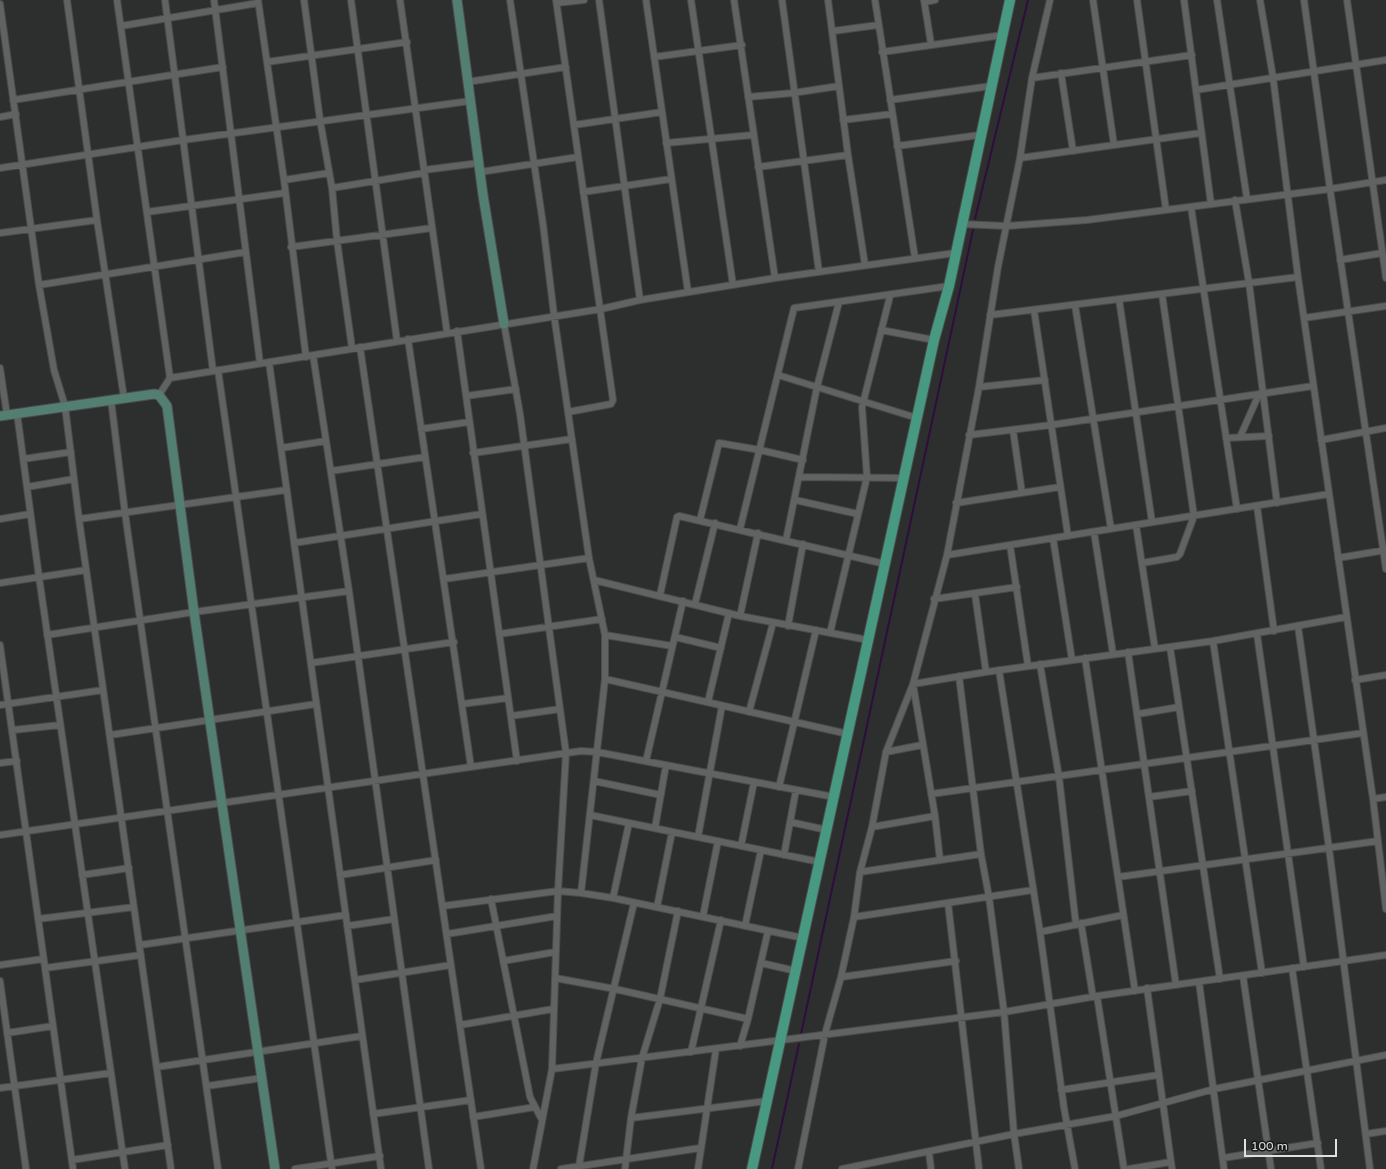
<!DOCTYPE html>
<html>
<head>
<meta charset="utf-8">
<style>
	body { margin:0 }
	#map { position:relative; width:1386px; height:1169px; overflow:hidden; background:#2d2f2e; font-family:"Varela Round",sans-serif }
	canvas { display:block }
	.scale { position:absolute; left:1244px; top:1139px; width:93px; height:18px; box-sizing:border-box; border:2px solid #dfe1e0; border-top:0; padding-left:5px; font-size:12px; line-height:14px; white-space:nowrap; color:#dfe1e0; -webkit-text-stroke:3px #161717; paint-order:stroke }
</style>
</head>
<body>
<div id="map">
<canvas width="1386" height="1169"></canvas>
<div class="scale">100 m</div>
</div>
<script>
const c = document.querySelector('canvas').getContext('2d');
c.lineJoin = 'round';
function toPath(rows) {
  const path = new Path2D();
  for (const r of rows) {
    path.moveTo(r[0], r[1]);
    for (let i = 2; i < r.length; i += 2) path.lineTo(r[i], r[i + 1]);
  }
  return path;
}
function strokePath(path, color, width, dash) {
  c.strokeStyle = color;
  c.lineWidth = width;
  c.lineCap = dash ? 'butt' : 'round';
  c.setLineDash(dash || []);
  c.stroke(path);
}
strokePath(toPath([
	[975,219,1028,0],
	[801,1034,973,230],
	[772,1169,799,1044]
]), '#2d0e3d', 2);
const street = toPath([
	[67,0,97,220,124,398],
	[117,0,170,378],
	[165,0,213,371],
	[214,0,260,363],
	[258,0,284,180,306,357],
	[304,0,320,120,332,188,337,241,352,348],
	[351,0,397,341],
	[400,0,447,332],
	[510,0,543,224,554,315,589,558,605,635,605,679,581,893],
	[556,0,613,400,611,404,568,412],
	[599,0,640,300],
	[646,0,688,292],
	[691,0,733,285],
	[734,0,775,278],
	[782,0,819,272],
	[828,0,848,155,865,265],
	[875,0,915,258],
	[924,0,931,44],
	[1093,0,1114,145],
	[1137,0,1166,210],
	[1184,0,1211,204],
	[1217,0,1247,199],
	[1260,0,1273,77,1298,277,1373,799,1386,909],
	[1304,0,1330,189,1386,569],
	[1347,0,1386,278],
	[925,2,935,0],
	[557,3,584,0],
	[0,4,39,285,54,370,65,406,79,519,171,1169],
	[121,26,258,3],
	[833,31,878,25],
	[882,52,1003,35],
	[654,57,742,45],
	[267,62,407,42],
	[1061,73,1073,151],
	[1032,78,1192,55],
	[467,82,566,67],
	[1196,90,1386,60],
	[748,97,793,93,839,86],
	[13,100,223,67],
	[890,100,991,86],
	[0,117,16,114],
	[843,120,892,114],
	[574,125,662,112],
	[666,143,753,135],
	[897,146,980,135],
	[1020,158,1201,133],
	[758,167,848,155],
	[0,168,183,140,470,101],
	[424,170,479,163],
	[480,172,578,157],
	[284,180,329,173],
	[332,188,424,173],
	[583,192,671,179],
	[1235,200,1249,283,1277,503],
	[1191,207,1237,509],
	[147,212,285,193],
	[961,224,1007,226,1087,220,1330,189,1386,180],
	[0,233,97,220],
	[291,247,432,228],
	[1340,260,1382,253],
	[39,285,246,252],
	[1119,299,1152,522],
	[1075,305,1111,529],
	[1034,310,1068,536],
	[990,315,1298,277],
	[1304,318,1386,306],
	[881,330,934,340],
	[457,331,517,761],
	[408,339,471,767],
	[360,347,481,1169],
	[313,355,349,591,429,1169],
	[269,362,381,1169],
	[0,368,7,415],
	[218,370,332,1169],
	[778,375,917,418],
	[979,387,1045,380],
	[159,395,170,378,601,309,640,300,775,278,955,253],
	[466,396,516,389],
	[111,400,125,513,218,1169],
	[17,413,39,577,125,1169],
	[421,429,469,422],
	[1013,430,1022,493],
	[969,435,1051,425,1313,386],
	[1240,437,1259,394],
	[1226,438,1269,436],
	[1321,440,1386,428],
	[281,448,326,441],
	[473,453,572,439],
	[23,459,71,452],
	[331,471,425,457],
	[800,477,904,478],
	[27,487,74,479],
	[795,500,858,514],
	[956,503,1060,487],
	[1257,506,1274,631],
	[0,519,30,514],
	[79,519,286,490],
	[700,520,719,443,760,450,803,460],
	[1136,525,1155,649],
	[740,529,794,308,949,286],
	[1094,532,1113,654],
	[1053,538,1072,660],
	[786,540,817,387,839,302],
	[294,543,482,514],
	[1010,545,1028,666],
	[947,555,1329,494],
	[1338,558,1386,550],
	[1142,563,1177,557,1180,554,1194,516,1162,294],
	[444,579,589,558],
	[594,580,740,616,868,640],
	[0,583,86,570],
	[975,594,986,672],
	[660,595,677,517,679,516,885,564],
	[934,599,1017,587],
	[695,604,715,523],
	[740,616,758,533],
	[788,626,803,544],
	[1298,626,1329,848,1370,1169],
	[830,633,867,477,862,407,890,296],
	[499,634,602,619],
	[1257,634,1304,967],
	[47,635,194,612,349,591],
	[605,635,672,646],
	[675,637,721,648],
	[1213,641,1262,973],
	[0,645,73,1169],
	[1170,647,1220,979],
	[1128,652,1176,985],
	[1085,658,1135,991],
	[311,663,454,642],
	[1040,664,1059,777,1076,925],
	[999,670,1040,932,1064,1108,1075,1169],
	[959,676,981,854,989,897,1004,1012,1014,1134,1019,1169],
	[605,679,848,734],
	[1355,680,1386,675],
	[708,702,729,613],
	[462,704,508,698],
	[0,705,103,690],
	[749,712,773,623],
	[1138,714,1179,707],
	[511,716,560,709],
	[13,730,60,725],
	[110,735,316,704],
	[886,752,922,745],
	[646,761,683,601],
	[0,763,17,761],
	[594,781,661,795],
	[779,787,816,630],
	[931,794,1363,733],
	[1149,797,1192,791],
	[1373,799,1386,797],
	[590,815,820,862],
	[935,816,913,684,986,672,1213,641,1346,617],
	[790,822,827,830],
	[872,827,935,816,940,860],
	[655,828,666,765],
	[0,835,581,751,597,752,834,797],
	[698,837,722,706],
	[741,846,754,782],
	[784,855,796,790],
	[860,872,981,854],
	[82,875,129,868],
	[340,875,436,860],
	[1118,877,1378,841],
	[613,898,629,823],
	[491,899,530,1097,542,1120],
	[948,903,979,1169],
	[443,906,558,891,566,753,520,414,504,324],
	[657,907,672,832],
	[703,916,718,841],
	[854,917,1033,890],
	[38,919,134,907],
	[1081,923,1093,997],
	[347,926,394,919],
	[745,926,761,850],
	[1040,932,1123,915],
	[447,934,557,916],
	[140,945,346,915],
	[503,961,555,952],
	[761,963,796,971],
	[0,965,43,959],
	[45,968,141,955],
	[1292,968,1321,1169],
	[1243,976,1271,1169],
	[841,977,956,961],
	[555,978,615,989,748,1019],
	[355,980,451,965],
	[0,981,26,1169],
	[1199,982,1224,1169],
	[1147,988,1172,1169],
	[1097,996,1124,1169],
	[460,1025,553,1009],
	[7,1033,53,1026],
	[740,1046,748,1019,768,931],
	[691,1052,721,920],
	[157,1067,362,1036],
	[552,1069,1004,1012,1097,996,1386,955],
	[207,1086,262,1078],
	[0,1088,111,1073],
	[1061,1090,1158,1075],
	[373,1114,471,1100],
	[473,1117,535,1107],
	[631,1118,767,1101],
	[1366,1134,1386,1131],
	[929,1152,931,1169],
	[1223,1158,1318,1143],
	[72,1160,168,1145],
	[579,1166,596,1063,634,903],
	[295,1169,380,1156],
	[533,1169,552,1069,558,891,581,893,613,898,803,938],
	[561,1169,700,1148],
	[625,1169,631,1118,642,1058,660,999,678,911],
	[698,1169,716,1049],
	[798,1169,825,1034,841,977,854,917,860,872,872,827,886,752,913,684,947,555,979,387,998,267,1020,158,1032,78,1050,0],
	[842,1169,1014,1134,1116,1116,1214,1089,1386,1055],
	[1129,1169,1171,1162]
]);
const secondary = toPath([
	[457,0,483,195,504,324],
	[0,416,154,394,159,395,167,406,194,612,275,1169]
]);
const primary = toPath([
	[752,1169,934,340,949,286,1010,0]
]);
strokePath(street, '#4a4c4b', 8);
strokePath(secondary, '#4a4c4b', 11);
strokePath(primary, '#4a4c4b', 12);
strokePath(street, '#606362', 6);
strokePath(secondary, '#537e72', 9);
strokePath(primary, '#479981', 10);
</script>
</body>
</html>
